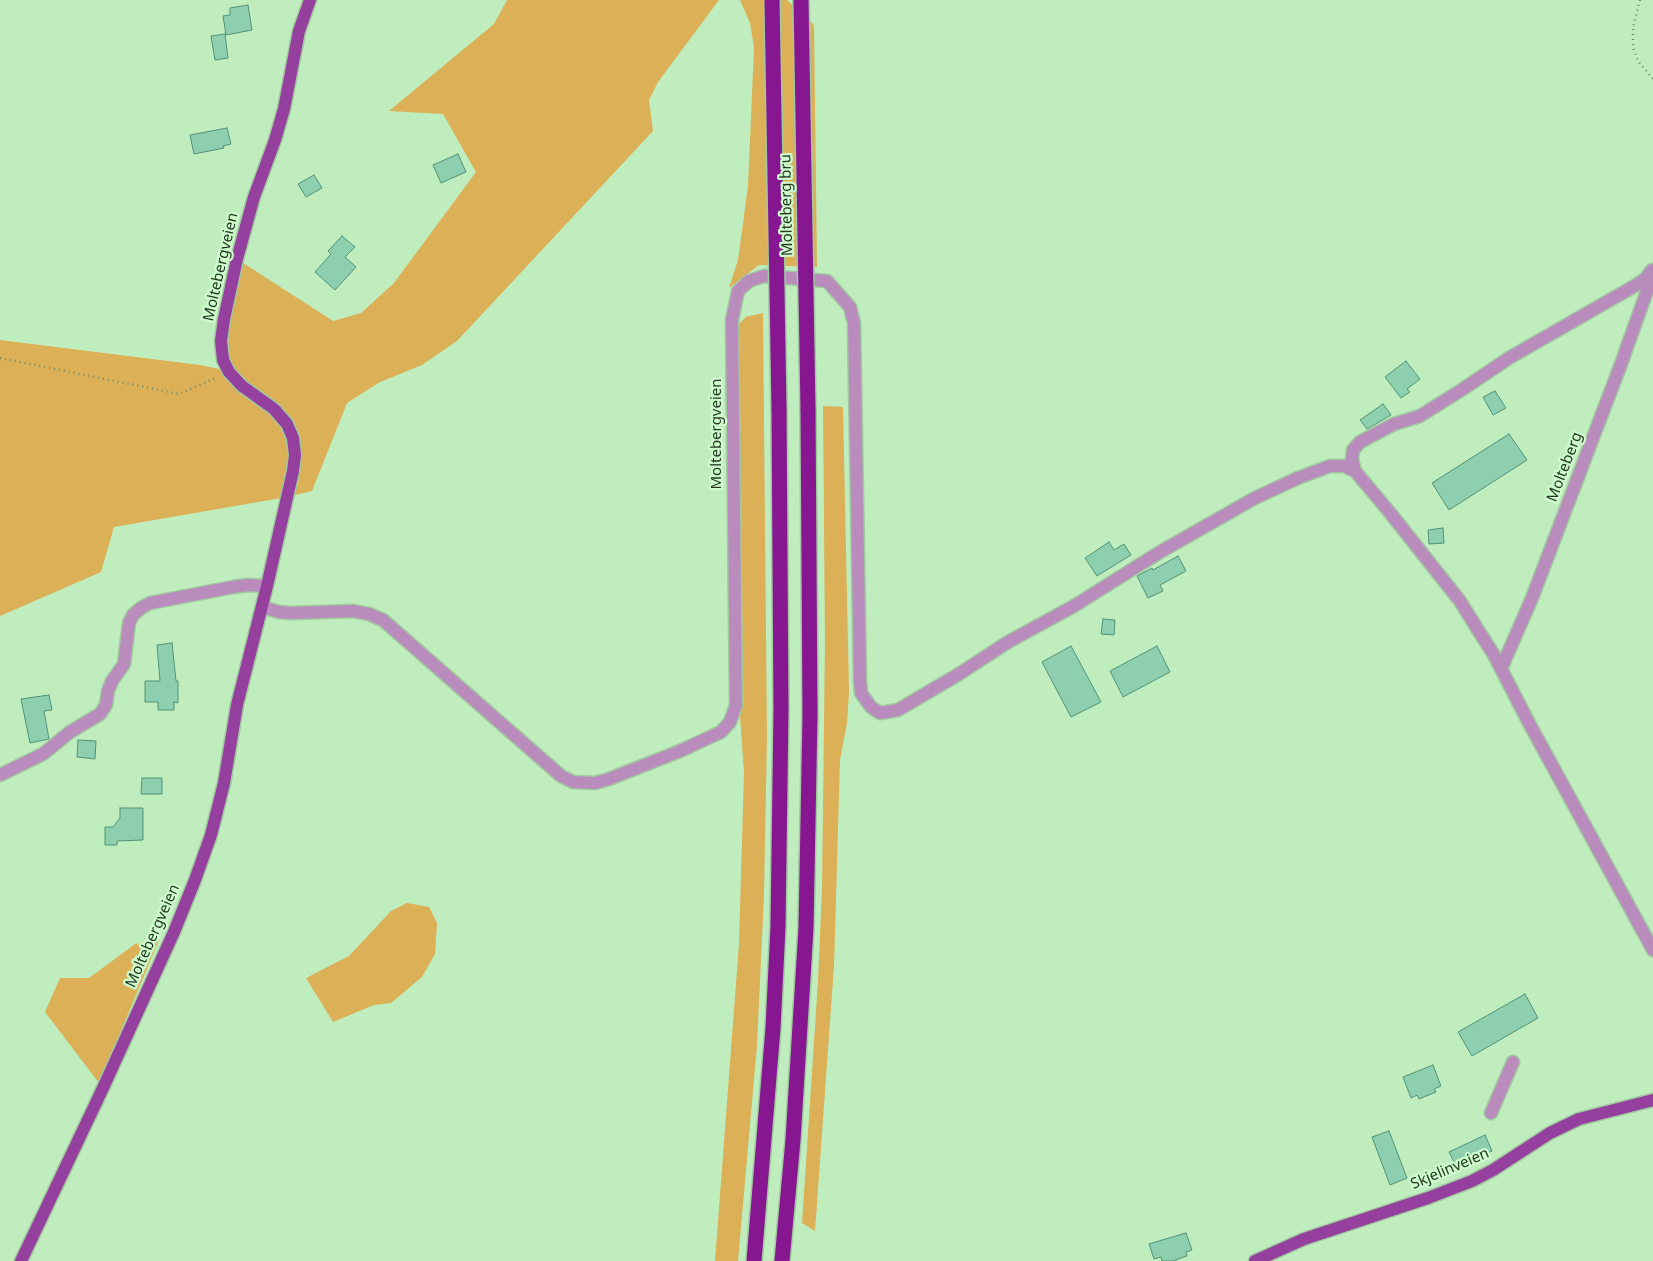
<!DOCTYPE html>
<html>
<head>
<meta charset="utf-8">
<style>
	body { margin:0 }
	canvas { display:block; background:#c0edbe }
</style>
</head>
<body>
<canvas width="1653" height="1261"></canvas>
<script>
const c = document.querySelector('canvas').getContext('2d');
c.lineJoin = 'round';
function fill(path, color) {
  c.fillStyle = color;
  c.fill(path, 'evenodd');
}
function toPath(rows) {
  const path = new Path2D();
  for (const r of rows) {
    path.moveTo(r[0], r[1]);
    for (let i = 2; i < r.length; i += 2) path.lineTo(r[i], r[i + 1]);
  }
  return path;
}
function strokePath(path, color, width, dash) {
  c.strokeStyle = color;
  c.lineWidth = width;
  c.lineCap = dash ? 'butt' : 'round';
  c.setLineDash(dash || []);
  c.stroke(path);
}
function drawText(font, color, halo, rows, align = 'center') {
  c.font = font + ' "Noto Sans",sans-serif';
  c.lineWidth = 4.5;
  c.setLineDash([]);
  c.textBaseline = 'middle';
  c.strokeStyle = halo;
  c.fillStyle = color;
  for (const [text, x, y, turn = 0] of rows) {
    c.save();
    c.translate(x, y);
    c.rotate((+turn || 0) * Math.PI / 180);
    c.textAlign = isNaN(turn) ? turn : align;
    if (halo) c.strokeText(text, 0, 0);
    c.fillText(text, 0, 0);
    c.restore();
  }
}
fill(toPath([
	[507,0,719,0,658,82,649,100,653,131,457,341,422,365,380,382,347,403,312,491,287,497,114,527,101,572,0,616,0,340,200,365,229,371,223,360,237,259,333,321,361,313,394,283,476,172,443,114,389,111,494,24],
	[740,0,787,0,814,25,817,267,759,265,729,288,738,260,748,186,754,48,750,23],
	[763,313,767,737,764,896,757,1045,738,1261,715,1261,739,944,744,773,740,715,739,324,746,317],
	[823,406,843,407,849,692,847,723,840,760,834,966,815,1231,802,1223,818,982,822,889,825,641],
	[407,903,429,907,437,923,435,954,422,977,391,1003,374,1005,333,1022,306,978,349,956,391,911],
	[159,940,99,1083,45,1012,60,978,89,978,135,944]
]), '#dbb056');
const building = toPath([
	[248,5,252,30,226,35,223,16,230,15,230,8,248,5],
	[225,34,228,58,215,60,211,36,225,34],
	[227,128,231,144,223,146,224,148,194,154,190,135,227,128],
	[458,154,466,172,441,183,433,165,458,154],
	[314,175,322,188,306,197,298,184,314,175],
	[342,236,355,247,345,257,356,267,335,290,315,272,331,254,328,251,342,236],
	[1406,361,1420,379,1407,389,1410,392,1401,398,1385,377,1406,361],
	[1495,391,1506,408,1493,415,1483,397,1495,391],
	[1383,404,1391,415,1367,429,1360,420,1383,404],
	[1509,434,1527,460,1449,510,1432,483,1509,434],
	[1443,528,1444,543,1429,544,1428,530,1443,528],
	[1109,542,1114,550,1124,544,1131,555,1097,576,1085,558,1109,542],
	[1178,556,1186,571,1160,585,1163,591,1148,598,1137,576,1152,568,1153,570,1178,556],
	[1103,619,1115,620,1114,635,1101,634,1103,619],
	[172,643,176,681,178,681,178,703,174,702,174,710,158,710,158,702,145,702,145,681,160,681,157,645,172,643],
	[1071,646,1101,702,1071,717,1042,662,1071,646],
	[1157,646,1170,672,1123,697,1110,671,1157,646],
	[49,695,52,710,44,711,49,739,30,743,21,699,49,695],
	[78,740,96,741,95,759,77,757,78,740],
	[142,778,162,778,162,794,141,794,142,778],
	[120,808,143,808,143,840,117,841,117,845,105,845,105,827,113,827,120,818,120,808],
	[1525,994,1538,1018,1472,1056,1458,1032,1525,994],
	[1433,1065,1441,1086,1434,1089,1436,1092,1419,1099,1417,1095,1411,1098,1403,1077,1433,1065],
	[1389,1131,1407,1178,1390,1185,1372,1137,1389,1131],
	[1485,1135,1492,1151,1457,1168,1449,1152,1485,1135],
	[1186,1233,1192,1250,1186,1252,1187,1256,1173,1261,1162,1261,1161,1257,1154,1259,1149,1244,1186,1233]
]);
fill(building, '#8ecfb0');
strokePath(building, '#529276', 1);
const minor = toPath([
	[1355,471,1352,460,1353,450,1360,442,1394,424,1420,416,1463,389,1509,358,1638,284,1646,278,1652,270],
	[262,607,279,612,291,613,353,611,369,614,383,620,561,776,573,782,595,783,609,779,680,751,721,732,730,722,736,705,732,320,738,291,749,281,764,276,827,281,850,307,854,323,860,680,861,693,871,707,880,713,898,710,959,674,1008,642,1074,606,1160,552,1255,498,1298,478,1330,466,1344,466,1355,471,1391,514,1460,601,1478,630,1494,655,1530,725,1653,950],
	[1501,669,1532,598,1621,364,1653,274],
	[0,775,43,754,70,732,100,714,106,705,108,691,112,681,124,664,129,623,133,615,141,608,150,603,233,587,248,585,267,586],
	[1491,1113,1513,1062]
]);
const major = toPath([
	[21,1261,103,1088,174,932,195,880,211,835,224,783,237,705,267,586,293,471,295,455,293,438,287,424,274,409,242,386,229,372,223,360,221,341,224,319,237,259,254,197,275,140,284,109,299,31,310,0],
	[1255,1261,1304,1239,1428,1198,1472,1181,1493,1170,1550,1133,1579,1119,1653,1100]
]);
const highway = toPath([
	[754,1261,773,1028,778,927,781,710,779,408],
	[782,1261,793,1140,806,928,810,715,808,409]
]);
strokePath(minor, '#a1c99f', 15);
strokePath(major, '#a1c99f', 15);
strokePath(highway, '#a1c99f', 18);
strokePath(toPath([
	[1640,0,1633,27,1633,48,1638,61,1653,79],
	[0,358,179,394,216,378]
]), '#6f8e6d', 2.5, [1, 4]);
strokePath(minor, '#ba8cbe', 12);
strokePath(major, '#953f9e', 12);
strokePath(highway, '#861791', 15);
const highwayBridge = toPath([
	[772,0,779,408],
	[801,0,808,409]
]);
strokePath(highwayBridge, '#a1c99f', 18, []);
strokePath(highwayBridge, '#861791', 15);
drawText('15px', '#253724', '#cdfbcb', [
	["Molteberg bru",787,205,-91],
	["Moltebergveien",221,267,-77],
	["Moltebergveien",717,434,-90],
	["Molteberg",1565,467,-69],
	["Moltebergveien",153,936,-66],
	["Skjelinveien",1450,1169,-23]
]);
</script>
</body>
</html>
